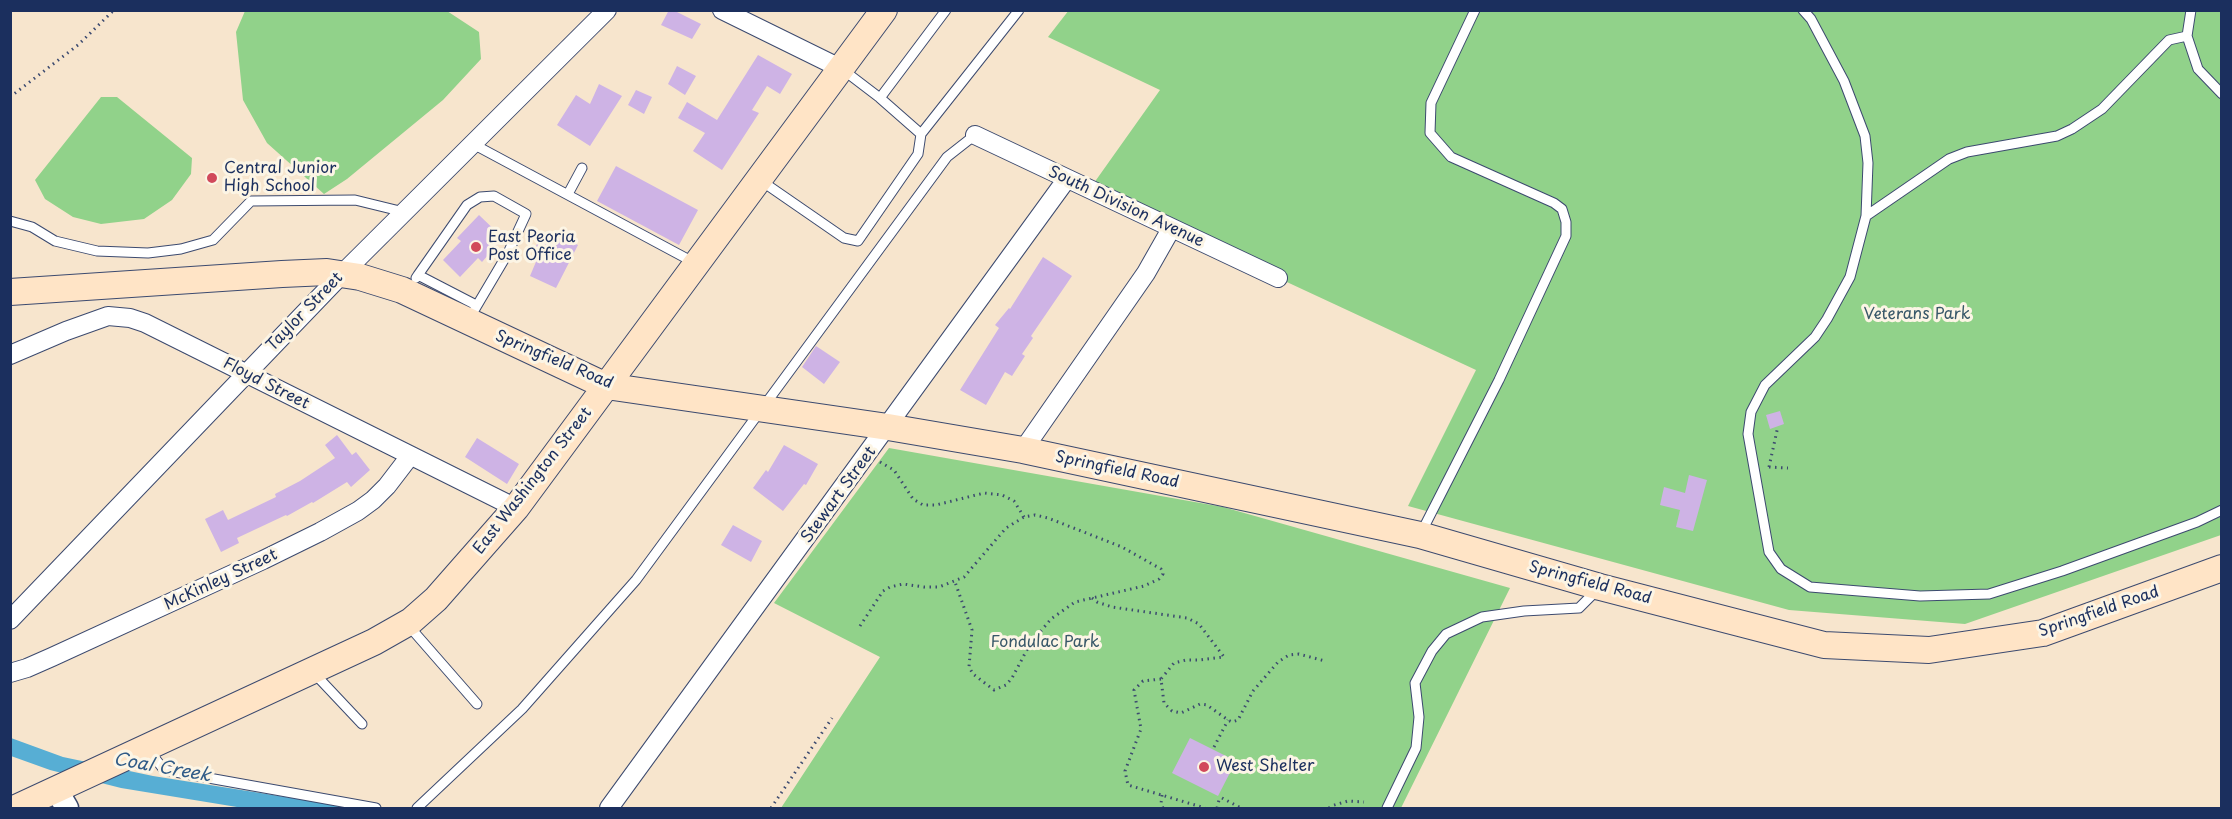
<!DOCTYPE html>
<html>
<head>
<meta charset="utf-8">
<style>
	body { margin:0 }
	#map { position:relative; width:2232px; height:819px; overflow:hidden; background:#f7e5cd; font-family:"Playpen Sans",sans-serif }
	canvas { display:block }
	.frame { position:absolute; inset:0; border:12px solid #1b2f5e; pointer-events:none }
</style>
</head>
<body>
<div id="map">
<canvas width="2232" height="819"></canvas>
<div class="frame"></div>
</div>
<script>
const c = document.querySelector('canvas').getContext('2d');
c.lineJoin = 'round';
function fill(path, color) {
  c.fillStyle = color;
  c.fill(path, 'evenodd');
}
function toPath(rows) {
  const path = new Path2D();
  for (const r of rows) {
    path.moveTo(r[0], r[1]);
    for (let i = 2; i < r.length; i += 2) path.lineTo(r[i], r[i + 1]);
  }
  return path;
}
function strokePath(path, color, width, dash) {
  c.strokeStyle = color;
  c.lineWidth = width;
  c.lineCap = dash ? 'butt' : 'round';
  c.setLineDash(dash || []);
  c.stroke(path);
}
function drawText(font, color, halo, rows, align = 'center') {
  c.font = font + ' "Playpen Sans",sans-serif';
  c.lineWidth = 6;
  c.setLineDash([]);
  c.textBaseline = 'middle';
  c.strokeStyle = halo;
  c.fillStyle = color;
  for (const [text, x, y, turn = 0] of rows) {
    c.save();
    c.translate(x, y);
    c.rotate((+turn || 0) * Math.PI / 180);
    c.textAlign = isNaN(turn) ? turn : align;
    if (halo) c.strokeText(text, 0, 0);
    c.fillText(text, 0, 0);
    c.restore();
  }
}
fill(toPath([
	[1069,10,2221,11,2221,535,1965,624,1789,610,1408,506,1476,370,1089,190,1160,90,1048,37],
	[245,11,447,11,479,32,481,59,443,100,347,179,324,194,267,143,243,100,236,32],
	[101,97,117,97,192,158,191,174,172,200,144,219,101,224,73,217,45,199,35,180],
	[889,448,1223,507,1510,588,1401,808,781,808,880,657,774,603]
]), '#91d28a');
fill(toPath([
	[11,738,63,757,153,776,355,808,243,808,121,788,50,770,11,756]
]), '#57aed4');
fill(toPath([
	[669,10,673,10,701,24,692,39,661,25],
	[758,55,792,74,780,94,767,86,752,110,759,113,722,170,693,151,705,133,678,118,687,102,717,120],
	[677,66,696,76,685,95,668,84],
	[599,84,622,96,590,146,557,125,576,95,590,104],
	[636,90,652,97,644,114,628,105],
	[616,166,698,210,679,245,597,201],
	[479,215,503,238,482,262,478,258,460,277,443,260,461,241,457,238],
	[551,232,578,245,556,288,530,276,538,257,532,254,539,240,546,243],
	[1043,257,1072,276,1031,336,1033,338,1022,354,1025,356,1012,376,1005,372,986,405,960,390,999,328,995,325,1009,308,1010,309],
	[816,346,840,362,824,384,802,367],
	[1780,411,1784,424,1770,429,1766,415],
	[337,435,352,455,356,452,370,470,351,487,347,482,313,503,312,502,287,516,286,515,237,538,239,543,221,552,205,519,223,510,228,520,276,497,275,494,300,481,335,458,325,445],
	[477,438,519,464,507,484,465,457],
	[784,445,818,464,806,485,804,484,783,511,753,488,766,470,768,472],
	[1689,475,1707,480,1693,531,1676,527,1680,510,1660,505,1664,487,1685,493],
	[733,525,762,541,751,562,721,545],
	[1190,738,1236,761,1218,796,1172,773]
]), '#ceb3e5');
const service = toPath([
	[1803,10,1811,19,1844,81,1865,136,1868,163,1866,216,1850,277,1827,319,1815,337,1765,385,1751,412,1748,434,1769,552,1781,569,1810,587,1920,596,1989,594,2062,571,2197,522,2222,510],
	[2191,10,2187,36,2198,69,2222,94],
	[842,69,880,98],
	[921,134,880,98,946,10],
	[473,144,695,263],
	[760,180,844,238,858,241,918,154,921,134,1019,10],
	[568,194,582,168],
	[1866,216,1949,159,1967,152,2057,136,2072,129,2102,109,2169,40,2187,36],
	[10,221,32,227,55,241,97,251,148,253,181,249,213,240,251,201,355,200,404,212],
	[418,275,467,205,480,197,494,196,526,214,508,253,469,319],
	[416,278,418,275,476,305],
	[1421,533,1499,380,1566,236,1566,222,1562,209,1554,203,1451,157,1430,133,1431,103,1475,10],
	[408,625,477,704],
	[313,672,362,724],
	[148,749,164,770,376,808],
	[417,808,522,709,636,580,947,157,975,135],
	[1387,808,1416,748,1419,717,1415,683,1432,651,1446,634,1482,617,1524,611,1579,608,1597,590]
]);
const minor = toPath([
	[722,10,842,69],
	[975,135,1278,278],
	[10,355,66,331,108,316,130,318,145,323,516,508],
	[1023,450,1146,273,1171,229],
	[10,620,342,274,607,10],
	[10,673,27,668,52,657,263,560,320,532,358,511,373,500,387,486,410,456],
	[609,808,1066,180]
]);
const tertiary = toPath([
	[56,789,67,808]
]);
const secondary = toPath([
	[10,292,282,274,327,272,360,277,402,290,606,386,888,427,1023,450,1420,535,1600,587,1824,645,1929,650,2043,633,2222,568],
	[16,808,374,642,411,621,436,599,516,508,884,10]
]);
strokePath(service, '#3c4a6f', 11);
strokePath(minor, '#3c4a6f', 20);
strokePath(tertiary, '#3c4a6f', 25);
strokePath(secondary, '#3c4a6f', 28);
strokePath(toPath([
	[10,97,78,45,114,10],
	[880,462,894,470,913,499,923,505,936,505,984,493,1002,495,1014,501,1024,517],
	[1769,467,1778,426],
	[1769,467,1788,468],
	[1092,598,1097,602,1112,607,1187,618,1199,624,1224,657,1199,660,1186,660,1174,663,1161,679,1164,703,1172,711,1181,713,1200,704,1207,705,1228,720,1232,722,1238,720,1253,691,1278,662,1289,655,1299,654,1325,661],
	[860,626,883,591,890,587,903,584,924,587,939,587,964,577,1006,528,1024,517,1035,515,1048,518,1122,547,1161,569,1163,574,1159,579,1144,586,1075,602,1051,619,1030,644,1012,678,1006,685,994,690,973,674,969,667,972,630,955,582],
	[1161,679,1143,681,1134,690,1141,729,1125,771,1128,785,1205,808],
	[1214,747,1228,720],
	[1162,795,1161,804,1163,808],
	[1222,798,1241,808],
	[771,808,832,718],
	[1217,808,1219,800],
	[1329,808,1331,806,1348,801,1364,802]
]), '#3c4a6f', 3, [1.5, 4.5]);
strokePath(service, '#fff', 9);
strokePath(minor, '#fff', 18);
strokePath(tertiary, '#fff', 22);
strokePath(secondary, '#ffe4c6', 26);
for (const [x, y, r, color] of [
	[212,178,6,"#d1495b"],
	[476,247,6,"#d1495b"],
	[1204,767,6,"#d1495b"]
]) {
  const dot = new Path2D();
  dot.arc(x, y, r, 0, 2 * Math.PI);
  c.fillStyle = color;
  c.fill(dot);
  strokePath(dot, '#fcf5e5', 2);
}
drawText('16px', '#1b2f5e', '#fcf5e5', [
	["Central Junior",224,169],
	["High School",224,187],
	["East Peoria",488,238],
	["Post Office",488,256],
	["West Shelter",1216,767]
], 'left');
drawText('16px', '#1b2f5e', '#fcf5e5', [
	["South Division Avenue",1126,207,25],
	["Taylor Street",305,312,-46],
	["Springfield Road",554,360,23],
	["Floyd Street",266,384,27],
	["Springfield Road",1117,470,12],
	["East Washington Street",533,481,-52],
	["Stewart Street",839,495,-54],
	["McKinley Street",221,580,-25],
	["Springfield Road",1590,583,15],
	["Springfield Road",2099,612,-19]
]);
drawText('16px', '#385869', '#fcf5e5', [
	["Veterans Park",1917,315],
	["Fondulac Park",1045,643]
]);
drawText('italic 18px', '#305b87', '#fcf5e5', [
	["Coal Creek",162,768,10]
]);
</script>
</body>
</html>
